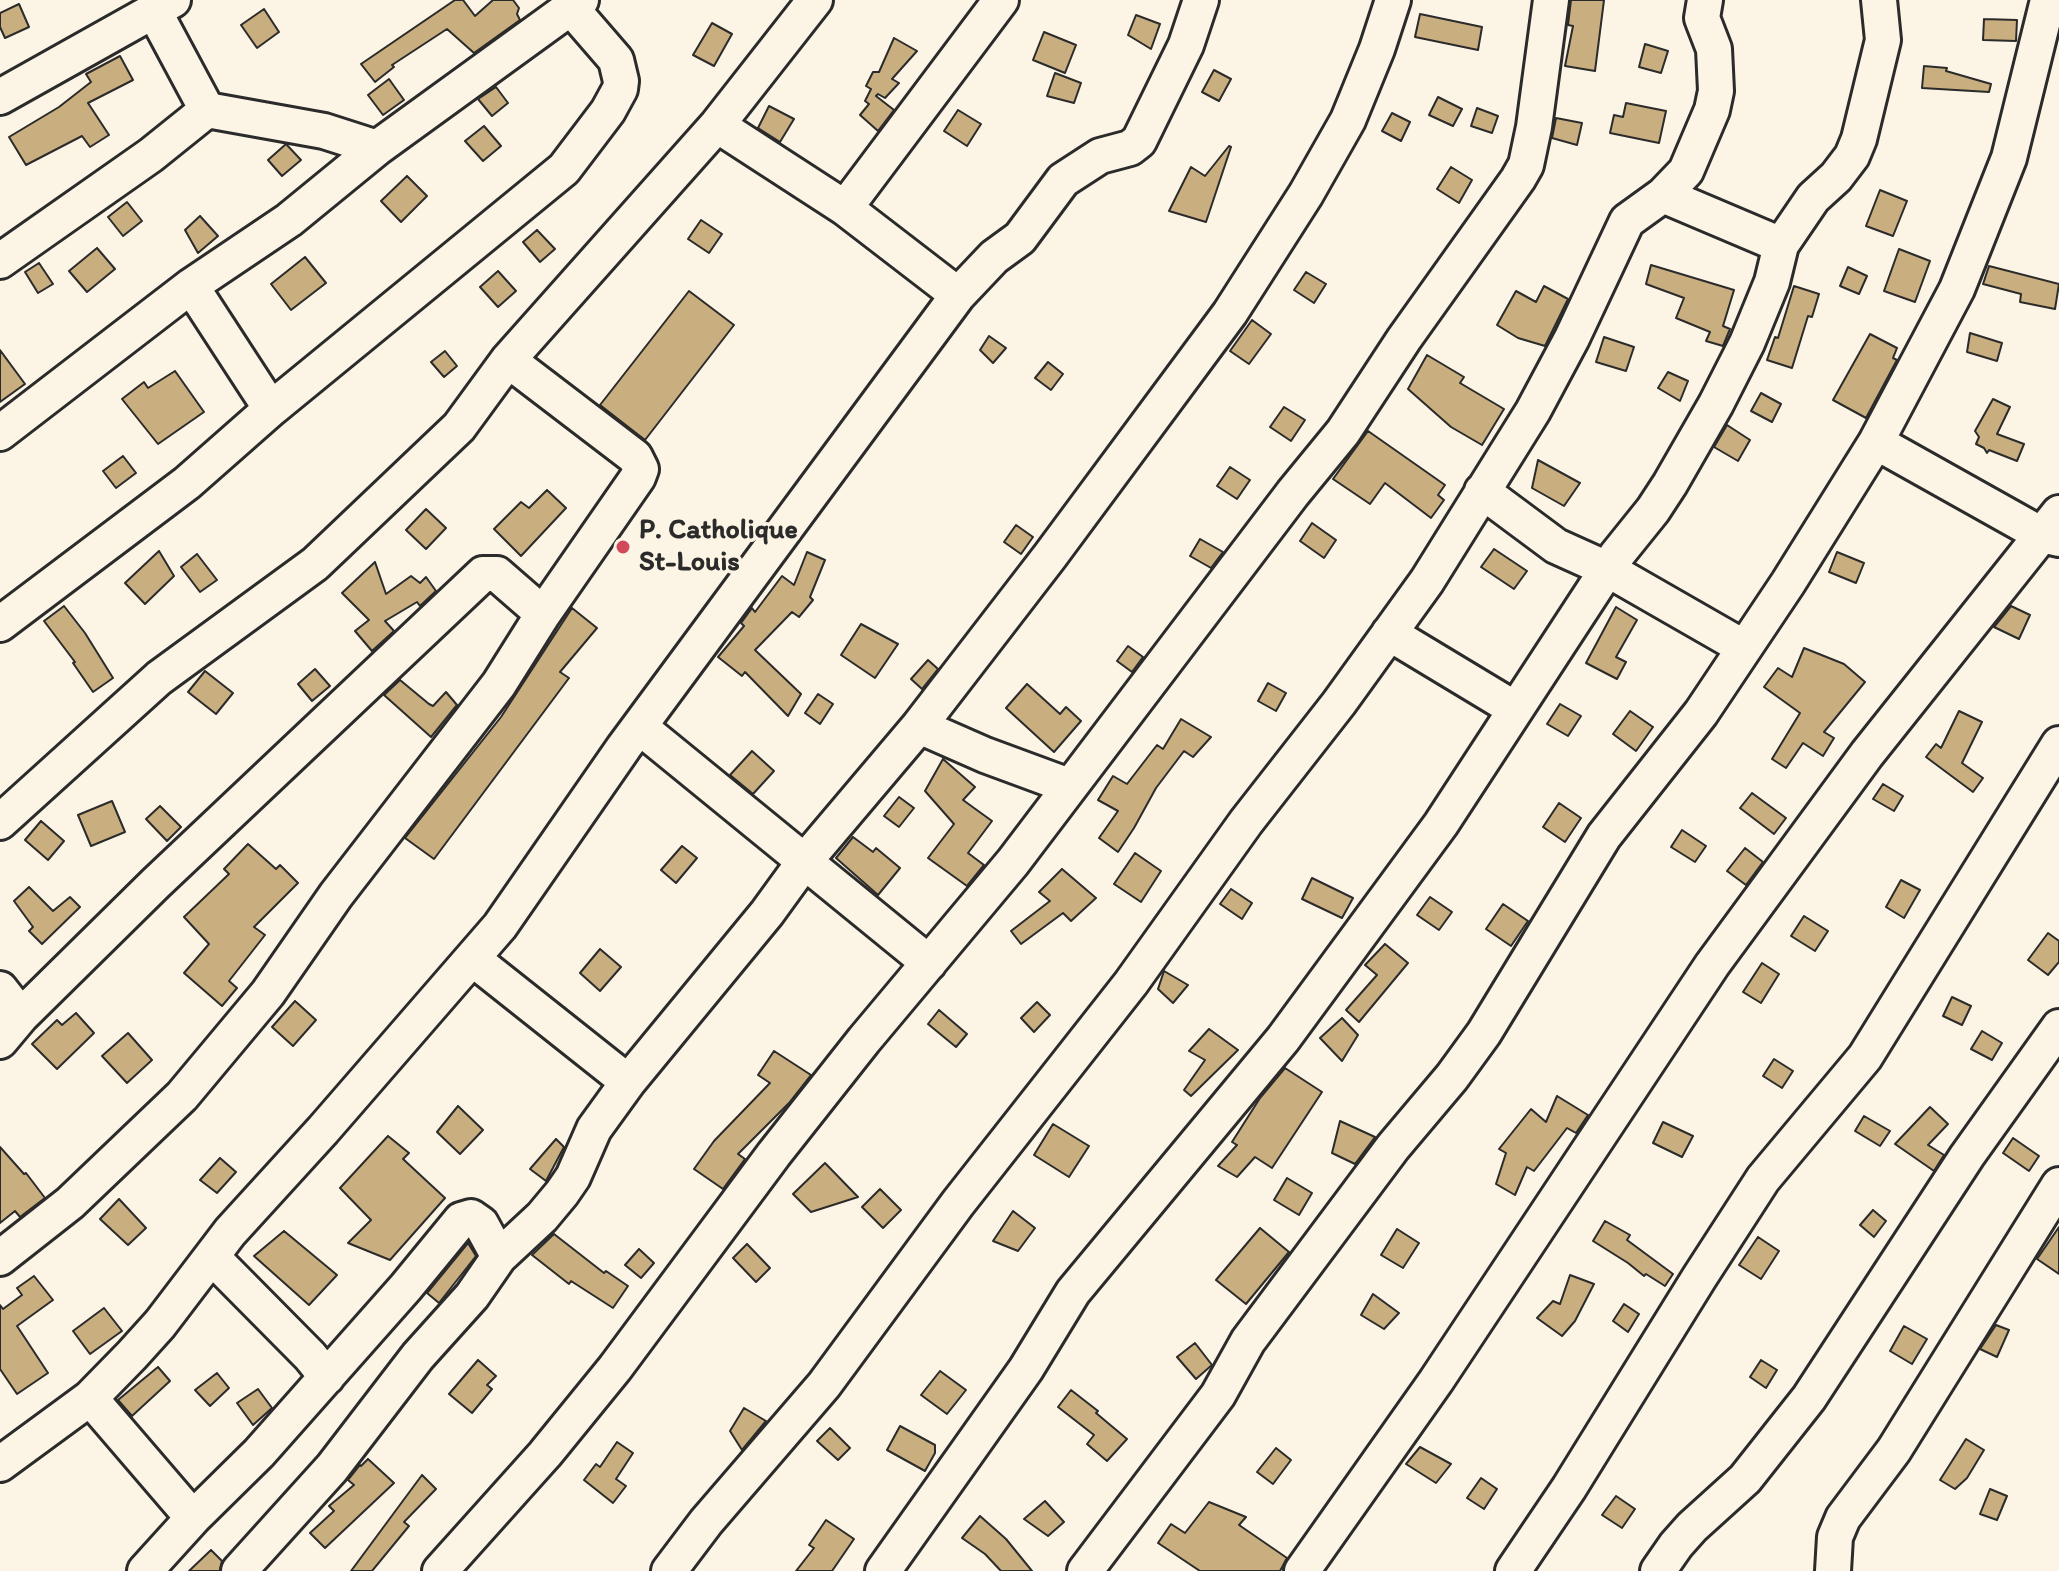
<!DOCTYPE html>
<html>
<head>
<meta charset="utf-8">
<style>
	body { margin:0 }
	canvas { display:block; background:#fcf5e5 }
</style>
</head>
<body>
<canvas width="2059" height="1571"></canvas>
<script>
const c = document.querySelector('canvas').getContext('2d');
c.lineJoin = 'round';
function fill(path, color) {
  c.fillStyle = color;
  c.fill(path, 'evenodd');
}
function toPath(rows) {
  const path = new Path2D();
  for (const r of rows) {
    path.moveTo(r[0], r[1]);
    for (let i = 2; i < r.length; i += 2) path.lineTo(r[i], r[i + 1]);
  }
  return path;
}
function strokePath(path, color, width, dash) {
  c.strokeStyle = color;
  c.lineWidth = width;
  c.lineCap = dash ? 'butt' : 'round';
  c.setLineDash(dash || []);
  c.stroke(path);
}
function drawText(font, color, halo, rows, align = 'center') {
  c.font = font + ' Itim,sans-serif';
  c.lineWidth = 7;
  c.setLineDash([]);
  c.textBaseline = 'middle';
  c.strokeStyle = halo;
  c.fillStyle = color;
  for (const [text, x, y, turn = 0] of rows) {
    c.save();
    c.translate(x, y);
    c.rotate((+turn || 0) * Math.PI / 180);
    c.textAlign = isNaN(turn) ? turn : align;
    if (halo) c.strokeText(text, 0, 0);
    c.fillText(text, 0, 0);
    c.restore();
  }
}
const building = toPath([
	[455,0,463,0,475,16,493,0,513,0,519,8,517,14,520,20,474,53,447,29,392,65,394,67,375,82,361,64,455,0],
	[1571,0,1604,0,1595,71,1565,66,1573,26,1568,25,1571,0],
	[19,4,29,27,5,38,0,27,0,13,19,4],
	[264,9,279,32,257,48,241,25,264,9],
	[1420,14,1482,27,1478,50,1415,37,1420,14],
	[1136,15,1160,24,1151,49,1128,35,1136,15],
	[1984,19,2017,20,2016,41,1983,40,1984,19],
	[712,23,732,34,714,66,693,55,712,23],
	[1044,32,1076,45,1065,73,1033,60,1044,32],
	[894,38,917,51,892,79,899,83,885,98,878,94,876,96,894,110,878,131,860,115,869,104,865,101,871,89,866,86,873,72,879,72,894,38],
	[1645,44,1668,51,1661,73,1639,67,1645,44],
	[120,56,133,80,88,103,109,135,90,147,82,136,26,165,9,137,59,107,91,82,86,74,120,56],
	[1924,66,1947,68,1946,71,1991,84,1989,92,1922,88,1924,66],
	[1214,70,1231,79,1219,101,1202,92,1214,70],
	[1055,73,1081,83,1074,103,1047,96,1055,73],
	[389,79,404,100,383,115,368,95,389,79],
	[496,87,508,103,492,116,478,99,496,87],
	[1438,97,1462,109,1453,126,1429,115,1438,97],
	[1626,103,1666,111,1659,143,1610,133,1614,115,1623,117,1626,103],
	[769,106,794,119,780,142,758,128,769,106],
	[1477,108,1498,116,1492,133,1471,126,1477,108],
	[958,110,981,124,967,146,944,131,958,110],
	[1392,113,1410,122,1401,141,1382,131,1392,113],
	[1556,118,1582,123,1577,145,1552,138,1556,118],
	[484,126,501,146,483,161,465,141,484,126],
	[286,144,301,160,282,176,268,160,286,144],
	[1229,146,1231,147,1206,222,1169,211,1191,167,1205,176,1229,146],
	[1451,167,1472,180,1459,203,1437,189,1451,167],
	[407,176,427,196,401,222,381,201,407,176],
	[1880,190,1907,201,1893,236,1866,226,1880,190],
	[127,202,142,221,123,236,108,217,127,202],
	[200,216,218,236,198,253,185,230,200,216],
	[701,220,722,234,709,253,688,239,701,220],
	[537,230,555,249,540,262,523,242,537,230],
	[97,248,115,269,87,292,69,271,97,248],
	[1899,249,1930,261,1915,302,1884,291,1899,249],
	[305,257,326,283,291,310,271,284,305,257],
	[39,263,53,284,38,293,25,272,39,263],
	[1651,265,1734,290,1723,326,1730,329,1723,346,1706,341,1710,332,1676,318,1684,298,1646,284,1651,265],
	[1989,266,2059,284,2055,309,2020,302,2021,294,1983,284,1989,266],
	[1848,267,1867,276,1859,294,1840,286,1848,267],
	[498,271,516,291,498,307,480,287,498,271],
	[1306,272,1326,284,1314,303,1294,290,1306,272],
	[1544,286,1568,299,1545,346,1518,338,1497,325,1516,291,1536,302,1544,286],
	[1794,286,1819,294,1812,317,1808,316,1792,368,1767,360,1775,337,1778,338,1794,286],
	[689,291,734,325,645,440,600,405,689,291],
	[1252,320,1271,334,1249,364,1230,351,1252,320],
	[1970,333,2002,343,1997,361,1967,352,1970,333],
	[1870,334,1897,348,1893,358,1897,360,1866,418,1833,400,1870,334],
	[989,336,1006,348,993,363,980,350,989,336],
	[1604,337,1634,347,1626,371,1596,362,1604,337],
	[0,350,25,384,0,402,0,350],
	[445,351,457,366,444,377,431,362,445,351],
	[1427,355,1464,377,1460,383,1504,409,1482,445,1451,427,1408,389,1427,355],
	[1048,362,1063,374,1051,390,1035,378,1048,362],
	[175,371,204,412,158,444,122,399,144,382,148,388,175,371],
	[1668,372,1688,381,1680,401,1658,388,1668,372],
	[1761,393,1781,404,1772,422,1751,411,1761,393],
	[1993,399,2010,407,1997,434,2024,444,2017,461,1989,450,1987,453,1984,448,1976,444,1979,437,1975,431,1993,399],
	[1284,407,1305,420,1291,441,1270,427,1284,407],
	[1727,425,1750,440,1738,461,1714,447,1727,425],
	[1368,431,1445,485,1438,495,1444,500,1431,518,1385,483,1370,504,1333,479,1368,431],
	[123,456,136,473,116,488,103,471,123,456],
	[1538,460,1580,483,1564,506,1532,488,1538,460],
	[1230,467,1250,480,1237,499,1217,486,1230,467],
	[547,490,566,508,521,556,494,529,521,502,529,508,547,490],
	[426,509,446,528,426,549,406,530,426,509],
	[1312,523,1336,540,1324,558,1300,541,1312,523],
	[1016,525,1033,537,1021,554,1004,542,1016,525],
	[1200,539,1223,552,1211,568,1190,556,1200,539],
	[1494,549,1527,571,1514,589,1481,567,1494,549],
	[159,551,174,576,145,604,125,583,159,551],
	[807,552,825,560,810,597,813,600,799,617,792,612,755,650,801,694,788,716,745,672,742,676,718,657,744,626,741,623,752,608,755,612,782,576,794,585,807,552],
	[1837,552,1864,563,1856,583,1829,572,1837,552],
	[197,554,217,580,200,592,181,567,197,554],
	[375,562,386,594,411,576,420,583,426,577,436,591,420,606,417,602,385,621,394,631,372,651,355,631,369,620,342,593,375,562],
	[64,606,85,633,113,678,93,692,73,663,75,662,44,621,64,606],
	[2011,606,2030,615,2019,639,1994,627,2011,606],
	[1616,607,1637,620,1616,657,1626,662,1617,679,1586,663,1616,607],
	[572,608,597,628,560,672,569,678,434,859,405,838,501,717,572,608],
	[861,624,898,644,875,678,841,655,861,624],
	[1128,646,1143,657,1132,672,1117,661,1128,646],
	[1804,648,1844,664,1865,682,1824,732,1834,738,1823,756,1803,743,1786,768,1772,759,1800,713,1764,687,1778,668,1792,677,1804,648],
	[928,660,938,669,922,689,911,679,928,660],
	[315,669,330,686,312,701,298,684,315,669],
	[205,671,233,693,216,714,188,692,205,671],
	[400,680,429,704,433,706,446,692,457,705,431,737,384,695,400,680],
	[1268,683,1286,693,1276,711,1258,701,1268,683],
	[1027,684,1060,714,1066,707,1081,721,1054,752,1006,708,1027,684],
	[818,694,833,704,820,724,805,713,818,694],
	[1560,704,1581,716,1568,736,1547,724,1560,704],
	[1630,711,1653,727,1636,751,1613,734,1630,711],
	[1959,711,1982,722,1962,763,1983,778,1973,792,1926,757,1936,744,1941,748,1959,711],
	[1181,719,1211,737,1193,757,1184,751,1156,788,1134,828,1118,852,1099,838,1118,811,1098,800,1113,776,1127,784,1157,745,1163,749,1181,719],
	[752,751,774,771,753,794,730,775,752,751],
	[943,759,975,787,963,800,992,821,968,853,984,865,967,886,928,858,954,824,925,791,943,759],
	[1883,784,1903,796,1894,811,1873,799,1883,784],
	[1752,793,1786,818,1774,834,1740,808,1752,793],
	[899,797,914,808,899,827,884,816,899,797],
	[112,801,125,832,91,846,78,815,112,801],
	[1559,803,1581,818,1565,842,1543,827,1559,803],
	[160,806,181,827,167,841,146,819,160,806],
	[41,821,64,841,48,860,25,840,41,821],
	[1682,830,1706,846,1695,862,1671,847,1682,830],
	[853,837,873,852,876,848,900,868,878,895,836,858,853,837],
	[248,844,276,869,280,865,298,883,254,927,265,935,229,981,237,988,222,1006,184,973,209,944,184,917,229,874,224,869,248,844],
	[682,846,697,858,676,883,661,870,682,846],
	[1745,848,1763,862,1746,885,1727,871,1745,848],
	[1135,853,1161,871,1141,902,1114,884,1135,853],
	[1062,869,1096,898,1071,921,1063,913,1021,944,1011,931,1050,901,1039,892,1062,869],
	[1312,878,1353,898,1342,918,1302,899,1312,878],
	[1901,880,1920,890,1904,918,1886,907,1901,880],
	[29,887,53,911,70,897,80,907,42,944,29,931,33,927,14,901,29,887],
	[1231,889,1252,903,1242,919,1220,904,1231,889],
	[1430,897,1452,912,1439,930,1417,915,1430,897],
	[1503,904,1528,921,1511,946,1486,929,1503,904],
	[1804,916,1828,931,1815,951,1791,936,1804,916],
	[2048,933,2059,941,2059,962,2048,975,2028,960,2048,933],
	[1385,944,1408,963,1359,1022,1346,1010,1377,975,1365,965,1385,944],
	[600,949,621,967,600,991,580,973,600,949],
	[1762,963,1779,974,1761,1003,1743,992,1762,963],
	[1164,971,1188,985,1173,1003,1158,989,1164,971],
	[1952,997,1971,1006,1962,1025,1943,1016,1952,997],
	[295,1001,316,1020,293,1046,272,1027,295,1001],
	[1037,1002,1050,1015,1034,1032,1021,1018,1037,1002],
	[939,1010,967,1034,956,1047,928,1024,939,1010],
	[76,1013,94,1033,57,1069,32,1044,57,1020,62,1025,76,1013],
	[1342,1018,1358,1035,1342,1061,1320,1038,1342,1018],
	[1209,1029,1238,1050,1191,1096,1184,1090,1205,1060,1189,1051,1209,1029],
	[1982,1031,2002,1043,1992,1060,1971,1049,1982,1031],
	[128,1033,152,1060,127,1083,102,1056,128,1033],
	[774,1051,811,1075,789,1103,738,1154,745,1159,723,1189,694,1169,714,1141,770,1083,758,1075,774,1051],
	[1774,1059,1793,1071,1782,1088,1763,1076,1774,1059],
	[1285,1068,1322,1092,1272,1168,1255,1157,1237,1177,1218,1166,1237,1145,1232,1142,1260,1098,1285,1068],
	[1557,1096,1588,1115,1576,1133,1567,1128,1534,1171,1527,1167,1515,1195,1496,1184,1506,1153,1499,1149,1531,1109,1546,1122,1557,1096],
	[458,1106,483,1130,460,1154,437,1132,458,1106],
	[1930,1107,1948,1124,1928,1145,1944,1155,1934,1171,1895,1144,1930,1107],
	[1864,1116,1890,1131,1880,1146,1855,1131,1864,1116],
	[1340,1121,1375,1137,1355,1164,1332,1153,1340,1121],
	[1663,1122,1693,1136,1682,1157,1653,1143,1663,1122],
	[1053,1124,1089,1146,1069,1177,1034,1155,1053,1124],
	[388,1136,409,1153,403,1159,445,1198,390,1260,348,1243,371,1220,340,1188,388,1136],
	[2013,1138,2039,1156,2029,1171,2003,1153,2013,1138],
	[556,1139,564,1147,546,1181,530,1169,556,1139],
	[0,1147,24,1174,26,1173,45,1198,20,1217,15,1211,0,1223,0,1147],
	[220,1158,236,1172,217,1193,200,1180,220,1158],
	[825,1163,858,1197,811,1212,793,1194,825,1163],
	[1287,1178,1312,1193,1299,1215,1274,1200,1287,1178],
	[880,1189,901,1210,883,1228,862,1207,880,1189],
	[119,1199,146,1228,128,1245,100,1219,119,1199],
	[1873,1210,1886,1221,1874,1237,1860,1225,1873,1210],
	[1013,1211,1035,1228,1018,1251,993,1241,1013,1211],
	[1605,1221,1630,1235,1627,1240,1673,1274,1665,1286,1646,1274,1644,1276,1628,1263,1593,1241,1605,1221],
	[2059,1227,2059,1274,2037,1259,2059,1227],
	[1260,1228,1289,1252,1246,1304,1216,1280,1260,1228],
	[1397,1229,1419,1243,1403,1268,1381,1255,1397,1229],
	[284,1231,337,1275,309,1305,254,1256,284,1231],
	[554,1234,604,1273,606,1271,628,1286,613,1308,571,1281,569,1284,532,1255,554,1234],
	[1758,1237,1779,1251,1761,1279,1739,1265,1758,1237],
	[468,1243,476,1256,439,1303,427,1293,468,1243],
	[747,1244,770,1268,756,1282,733,1258,747,1244],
	[639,1249,654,1263,641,1278,625,1265,639,1249],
	[1570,1275,1594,1284,1575,1321,1562,1336,1537,1318,1553,1301,1560,1304,1570,1275],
	[34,1276,53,1300,17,1326,48,1373,17,1394,0,1369,0,1305,3,1309,22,1295,17,1288,34,1276],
	[1373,1294,1399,1313,1384,1329,1361,1315,1373,1294],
	[1624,1304,1639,1314,1628,1332,1613,1321,1624,1304],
	[104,1308,122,1331,90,1354,73,1331,104,1308],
	[1996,1325,2009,1330,1997,1357,1980,1349,1996,1325],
	[1904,1326,1927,1339,1912,1364,1890,1351,1904,1326],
	[1195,1343,1212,1365,1196,1379,1177,1357,1195,1343],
	[478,1360,496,1376,487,1385,492,1389,472,1413,449,1394,478,1360],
	[1761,1360,1777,1370,1766,1388,1750,1377,1761,1360],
	[158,1367,170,1381,132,1416,118,1400,158,1367],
	[940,1371,966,1390,947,1414,921,1395,940,1371],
	[217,1373,229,1388,210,1406,195,1390,217,1373],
	[258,1389,272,1408,253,1425,237,1403,258,1389],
	[1071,1390,1098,1411,1096,1413,1127,1439,1107,1461,1087,1444,1094,1435,1058,1407,1071,1390],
	[744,1408,766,1421,742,1450,730,1431,744,1408],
	[900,1426,935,1445,935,1453,925,1471,887,1450,900,1426],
	[830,1428,850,1448,838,1460,817,1441,830,1428],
	[1966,1439,1984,1450,1967,1478,1955,1489,1940,1480,1966,1439],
	[617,1442,633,1453,616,1479,626,1486,613,1503,584,1480,596,1464,600,1467,617,1442],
	[1420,1447,1451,1464,1436,1483,1406,1464,1420,1447],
	[1276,1448,1291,1460,1273,1484,1257,1472,1276,1448],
	[368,1459,394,1483,325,1548,310,1533,334,1511,329,1506,354,1485,348,1480,360,1465,361,1466,368,1459],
	[422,1475,436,1489,404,1522,409,1526,372,1571,351,1571,422,1475],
	[1481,1478,1497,1489,1484,1509,1467,1498,1481,1478],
	[1990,1489,2007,1496,1997,1520,1980,1514,1990,1489],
	[1616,1496,1635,1509,1622,1528,1602,1515,1616,1496],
	[1045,1501,1064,1522,1048,1536,1024,1519,1045,1501],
	[1209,1502,1246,1517,1239,1525,1287,1558,1280,1571,1200,1571,1158,1543,1171,1524,1185,1533,1209,1502],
	[980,1516,1006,1539,1032,1571,1001,1571,985,1554,962,1538,980,1516],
	[826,1520,854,1539,832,1571,796,1571,814,1548,809,1545,826,1520],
	[211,1550,222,1561,220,1571,189,1571,211,1550]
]);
fill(building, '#c9ae7f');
strokePath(building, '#2b2b2b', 2);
const minor = toPath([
	[154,11,207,110],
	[0,97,173,0],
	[717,125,845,208,1001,0],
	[1663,195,1781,245],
	[845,208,958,295],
	[0,261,151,155,207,110,324,131,377,148],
	[191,286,271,409],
	[0,433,191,286,289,220,377,148,581,0],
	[1876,442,2042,535,2059,539],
	[1482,491,1556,546,1607,569,1743,647],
	[0,624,187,483,271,409,564,169,608,111,620,89,621,81,616,60,571,8],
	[1389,633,1515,709],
	[919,726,985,755,1069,786],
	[641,728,929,963],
	[0,822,159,678,315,564,459,427,508,360],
	[473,959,628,1082],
	[0,989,21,1016],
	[0,1041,21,1016,156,883,483,574,497,574,543,614],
	[212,1257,310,1356,327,1377],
	[0,1258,70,1203,182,1096,268,993,336,895,499,684,543,614,638,477,641,469,635,457,508,360,717,125,815,0],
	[90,1398,193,1518],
	[0,1464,90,1398,132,1355,160,1324,230,1232,323,1130,500,926,624,747,958,295,994,257,1020,238,1063,180,1100,156,1130,148,1139,141,1186,45,1201,0],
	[145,1571,193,1518,259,1453,406,1287,461,1220,471,1217,481,1224,499,1257],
	[239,1571,332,1468,418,1356,472,1296,499,1257,542,1217,562,1193,573,1177,594,1129,628,1082,767,913,804,862,919,726,1050,556,1230,313,1306,194,1348,120,1377,49,1393,0],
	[440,1571,545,1454,615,1368,774,1154,864,1040,1013,862,1293,493,1343,432,1404,339,1518,179,1526,165,1534,127,1551,0],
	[669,1571,706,1522,824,1385,958,1203,1131,983,1246,822,1339,703,1427,581,1533,411,1572,338,1627,221,1663,195,1686,171,1712,110,1716,91,1714,49,1702,18,1705,0],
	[883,1571,1026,1369,1073,1292,1283,1039,1441,824,1616,556,1653,510,1670,484,1716,404,1747,343,1772,282,1781,245,1813,198,1836,177,1852,156,1859,139,1883,40,1879,0],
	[1085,1571,1218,1395,1248,1341,1393,1147,1452,1077,1484,1033,1604,836,1701,713,1788,583,1876,442,1957,289,2009,158,2048,0],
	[1302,1571,1436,1381,1712,965,1867,754,2059,513],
	[1513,1571,1569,1488,1699,1278,1763,1179,1865,1057,2059,744],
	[1658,1571,1676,1545,1692,1527,1745,1479,1809,1398,1967,1156,2059,1027],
	[1833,1571,1835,1537,1843,1518,1894,1450,2059,1185]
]);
strokePath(minor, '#2b2b2b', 40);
strokePath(minor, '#fcf5e5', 34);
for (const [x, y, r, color] of [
	[623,547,8,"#d1495b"]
]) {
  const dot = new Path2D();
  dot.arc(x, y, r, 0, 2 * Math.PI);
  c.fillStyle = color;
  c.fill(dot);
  strokePath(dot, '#fcf5e5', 3);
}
drawText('bold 28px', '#2b2b2b', '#fcf5e5', [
	["P. Catholique",639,531],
	["St-Louis",639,563]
], 'left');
</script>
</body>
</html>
